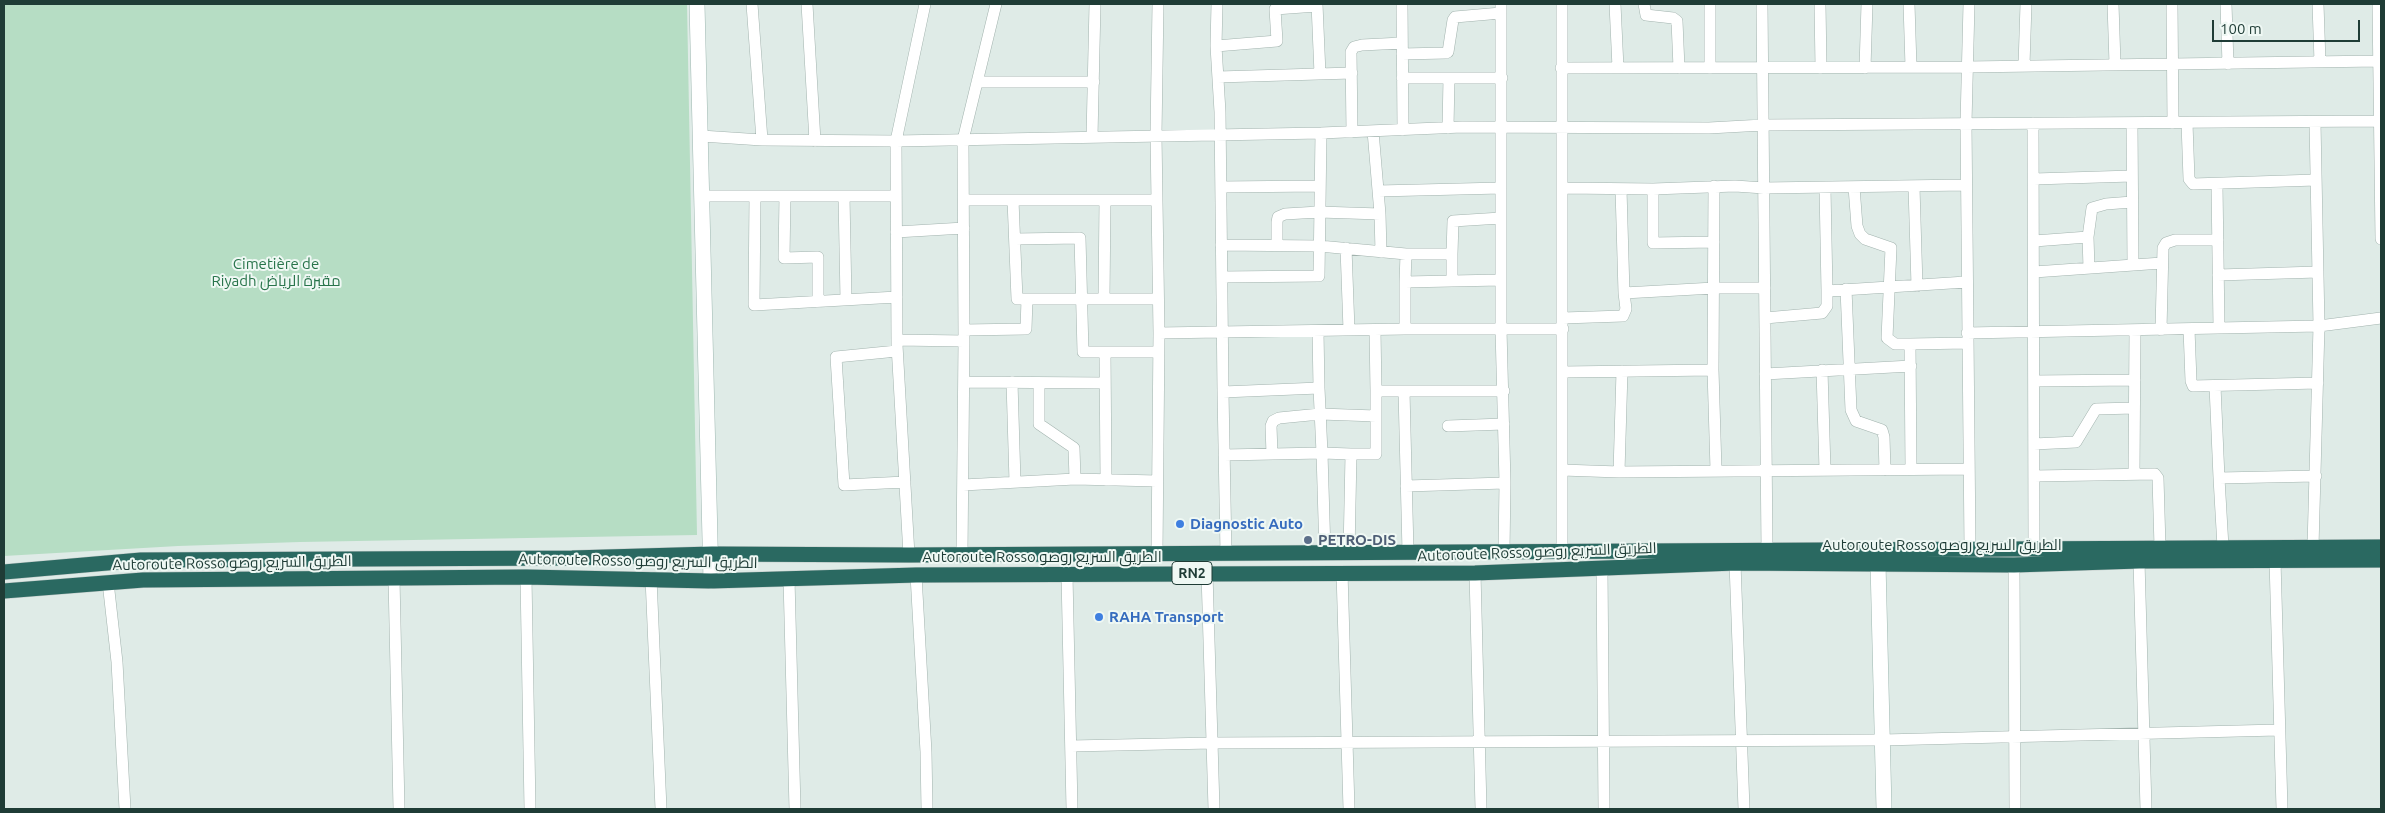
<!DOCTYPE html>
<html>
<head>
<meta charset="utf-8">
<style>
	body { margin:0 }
	#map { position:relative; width:2385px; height:813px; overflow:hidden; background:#dfebe7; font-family:Ubuntu,sans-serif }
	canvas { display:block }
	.frame { position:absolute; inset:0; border:5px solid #1f3c36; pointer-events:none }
	.scale { position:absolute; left:2212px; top:20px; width:148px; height:22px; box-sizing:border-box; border:2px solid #1f3c36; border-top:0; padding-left:6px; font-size:15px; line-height:18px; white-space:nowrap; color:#1f3c36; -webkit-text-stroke:4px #eff8f4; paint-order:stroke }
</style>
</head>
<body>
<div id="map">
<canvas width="2385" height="813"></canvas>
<div class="frame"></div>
<div class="scale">100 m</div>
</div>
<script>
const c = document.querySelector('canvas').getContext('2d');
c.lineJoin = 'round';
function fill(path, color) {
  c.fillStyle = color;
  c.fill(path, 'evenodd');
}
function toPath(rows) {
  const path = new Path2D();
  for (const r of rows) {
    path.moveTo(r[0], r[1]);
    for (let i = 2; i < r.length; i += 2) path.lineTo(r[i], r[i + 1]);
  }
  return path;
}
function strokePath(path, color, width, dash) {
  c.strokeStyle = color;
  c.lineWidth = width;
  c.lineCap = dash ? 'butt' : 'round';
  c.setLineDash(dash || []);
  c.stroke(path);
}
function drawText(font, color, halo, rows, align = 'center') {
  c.font = font + ' Ubuntu,Cairo,sans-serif';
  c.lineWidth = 4;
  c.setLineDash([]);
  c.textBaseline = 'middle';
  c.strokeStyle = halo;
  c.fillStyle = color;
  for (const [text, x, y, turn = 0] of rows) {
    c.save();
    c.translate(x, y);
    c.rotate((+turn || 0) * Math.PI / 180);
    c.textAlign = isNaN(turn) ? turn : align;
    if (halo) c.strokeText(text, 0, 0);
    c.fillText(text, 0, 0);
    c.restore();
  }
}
fill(toPath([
	[4,4,687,4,697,535,300,542,178,546,4,556]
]), '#b6ddc4');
const street = toPath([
	[752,4,762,140],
	[807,4,815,141],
	[1217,4,1216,46,1220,112,1223,392,1319,388,1318,331],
	[1317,4,1320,74],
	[1402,4,1403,130],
	[1501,4,1501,329,1505,483,1504,551],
	[1615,4,1618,68],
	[1644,4,1646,15,1673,18,1677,21,1679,68],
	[1710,4,1710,68],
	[1762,4,1767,549],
	[1820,4,1821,68],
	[1909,4,1911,67],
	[1969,4,1966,123,1970,548],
	[2113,4,2115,64],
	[2172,4,2173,123],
	[2226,4,2228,64],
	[2318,4,2320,62],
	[2378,4,2381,239],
	[1216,46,1277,41,1275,9,1317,6],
	[1402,54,1446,53,1448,52,1453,20,1455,17,1501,13],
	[2024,65,2026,4],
	[1561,68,1967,67,2379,61],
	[1865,68,1867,4],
	[1218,77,1352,73],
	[1402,78,1502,78],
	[977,82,1094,82],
	[2033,123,2034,548],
	[2132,123,2133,265],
	[2187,123,2189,179,2193,184,2316,180],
	[1448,128,1449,78],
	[1352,132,1351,52,1354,47,1362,45,1402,43],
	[701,136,762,140,896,141,1321,133,1462,127,1709,128,1763,125,2381,121],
	[1092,137,1095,4],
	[2034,179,2132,176],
	[2217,185,2219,328],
	[1714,186,1713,370,1716,470],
	[1221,187,1319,186],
	[1854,187,1857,226,1860,234,1865,239,1891,248,1887,338,1895,344,1910,344],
	[1914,187,1917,286],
	[1564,188,1653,189,1735,186,1764,188,1966,185],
	[1825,188,1827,291,1966,282],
	[1621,189,1624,293],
	[1653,189,1653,243,1714,242],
	[1378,191,1501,188],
	[702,196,896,196],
	[755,196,754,305,897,297],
	[785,196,784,258,818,257,818,302],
	[844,196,846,300],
	[964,200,1157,200],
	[1380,214,1381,252],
	[896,232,964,228],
	[1015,239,1080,238,1083,352,1158,352],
	[2034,241,2088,237],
	[1221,245,1319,246,1406,254,1452,254,1452,281,1501,280],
	[1277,245,1277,222,1278,217,1285,214,1319,212,1380,214,1373,131],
	[1346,248,1349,330],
	[1406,254,1405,282,1452,281],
	[1452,254,1453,221,1501,218],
	[2089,268,2088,237,2092,208,2106,204,2132,202],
	[2034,272,2162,263],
	[2218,275,2318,272],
	[1222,277,1319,276,1321,133],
	[1405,282,1405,329],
	[1846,289,1851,410,1856,421,1882,430,1884,437,1885,470],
	[1027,299,1158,299],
	[1104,299,1105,200],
	[1563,318,1623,316,1626,309,1624,293,1714,288,1765,288],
	[1765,318,1822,313,1827,306,1827,291],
	[2189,329,2191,381,2193,386,2318,383],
	[964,330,1026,329,1027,299,1017,299,1013,200],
	[1375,330,1376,391,1504,391],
	[2161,330,2163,248,2166,243,2175,240,2218,240],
	[1159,333,1405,329,1563,329],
	[1967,333,2319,326,2381,318],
	[897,340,964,341],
	[897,351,836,357,844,485,905,482],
	[1105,352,1106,480],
	[1822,370,1825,470],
	[1563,372,1713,370],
	[1765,374,1911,366],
	[2034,381,2135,380],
	[964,382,1105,383],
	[1012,382,1015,482],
	[1039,383,1039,424,1074,448,1075,479,1157,481],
	[2215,386,2219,478],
	[1404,391,1408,552],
	[1223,392,1226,553],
	[1448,426,1504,424],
	[2034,444,2076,442,2096,409,2134,408],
	[1272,454,1271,426,1273,421,1279,418,1320,414,1376,416,1376,391],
	[1351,454,1376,454,1376,416],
	[1224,455,1322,453,1319,388],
	[1911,469,1910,344,1967,343],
	[1562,470,1619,472,1969,469],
	[1619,472,1622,371],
	[2134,474,2135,330],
	[2034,476,2155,474,2158,478,2160,547],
	[963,485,1075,479],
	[1406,486,1505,483],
	[2223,547,2219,478,2316,476],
	[2313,547,2319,326,2315,122],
	[1562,551,1562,4],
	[1157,553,1159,333,1156,135,1158,4],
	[1325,553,1322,453,1351,454,1349,553],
	[962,554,964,341,963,140,996,4],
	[909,555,897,345,896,141,925,4],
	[2275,560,2282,809],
	[2139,561,2146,809],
	[1735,563,1744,809],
	[2014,565,2015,809],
	[1602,569,1604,809],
	[1342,572,1349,809],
	[1207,573,1214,809],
	[1475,573,1481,809],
	[916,575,926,752,927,809],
	[1067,575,1072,809],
	[526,577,530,809],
	[394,578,399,809],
	[651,578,661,809],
	[789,579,795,809],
	[108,582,117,662,125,809],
	[1071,746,1212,743,1883,740,2278,730]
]);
const secondary = toPath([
	[697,4,711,581],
	[1878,563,1884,809]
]);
const highway = toPath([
	[4,572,141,560,572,558,712,554,909,555,2381,547],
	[4,591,143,580,526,577,711,581,916,575,1475,573,1735,563,2014,565,2139,561,2381,560]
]);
strokePath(street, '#a2b3ae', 12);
strokePath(secondary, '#9db7b0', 16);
strokePath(highway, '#c0c8c7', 16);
strokePath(street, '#fff', 11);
strokePath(secondary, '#fff', 15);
strokePath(highway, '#2a6961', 15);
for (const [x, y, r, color] of [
	[1180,524,5,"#3f7fe0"],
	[1308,540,5,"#5c6f8a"],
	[1099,617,5,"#3f7fe0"]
]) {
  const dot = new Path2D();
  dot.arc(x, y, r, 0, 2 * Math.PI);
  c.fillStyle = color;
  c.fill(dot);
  strokePath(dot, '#eff8f4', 2);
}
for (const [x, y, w] of [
	[1192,573,40]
]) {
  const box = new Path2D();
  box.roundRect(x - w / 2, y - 11.5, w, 23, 4);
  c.fillStyle = '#eff8f4';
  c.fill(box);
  strokePath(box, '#1f3c36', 1);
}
drawText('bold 14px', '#1f3c36', null, [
	["RN2",1192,573]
]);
drawText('15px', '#28744b', '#eff8f4', [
	["Cimetière de",276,264],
	["Riyadh مقبرة الرياض",276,281]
]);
drawText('bold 15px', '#366cbe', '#eff8f4', [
	["Diagnostic Auto",1190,524],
	["RAHA Transport",1109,617]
], 'left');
drawText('bold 15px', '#4e5e75', '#eff8f4', [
	["PETRO-DIS",1318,540]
], 'left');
drawText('15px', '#1f3c36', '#eff8f4', [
	["Autoroute Rosso الطريق السريع روصو",1942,545],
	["Autoroute Rosso الطريق السريع روصو",1537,552,-2],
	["Autoroute Rosso الطريق السريع روصو",1042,557],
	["Autoroute Rosso الطريق السريع روصو",638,561,1],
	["Autoroute Rosso الطريق السريع روصو",232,563,-1]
]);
</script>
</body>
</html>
